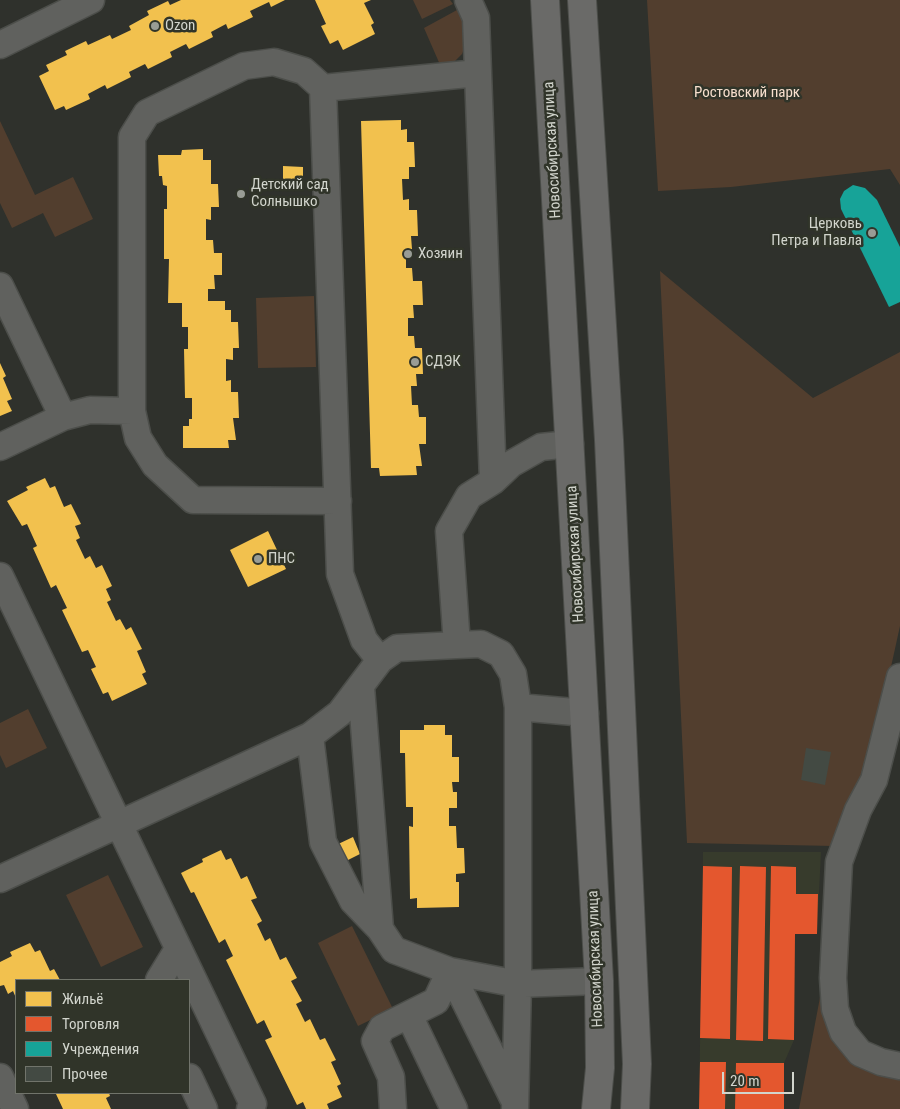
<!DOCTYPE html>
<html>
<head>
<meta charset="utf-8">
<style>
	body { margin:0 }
	#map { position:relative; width:900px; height:1109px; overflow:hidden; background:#2f312c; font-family:"Roboto Condensed",sans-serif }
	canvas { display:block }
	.legend { position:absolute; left:15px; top:979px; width:175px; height:115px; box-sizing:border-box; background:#303429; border:1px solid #71746b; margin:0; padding:6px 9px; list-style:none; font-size:15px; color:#d2d5cd }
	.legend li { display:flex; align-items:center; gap:10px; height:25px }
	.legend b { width:25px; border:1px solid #71746b }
	.scale { position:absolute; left:722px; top:1072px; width:72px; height:22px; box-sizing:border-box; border:2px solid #d2d5cd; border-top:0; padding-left:6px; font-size:15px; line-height:18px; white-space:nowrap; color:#d2d5cd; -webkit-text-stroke:4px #303429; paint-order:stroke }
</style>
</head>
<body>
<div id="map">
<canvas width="900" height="1109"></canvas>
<ul class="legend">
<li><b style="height:14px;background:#f2c14e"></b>Жильё</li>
<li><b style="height:14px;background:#e4572e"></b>Торговля</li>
<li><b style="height:14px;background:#17a398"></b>Учреждения</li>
<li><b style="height:14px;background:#434a43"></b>Прочее</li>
</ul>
<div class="scale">20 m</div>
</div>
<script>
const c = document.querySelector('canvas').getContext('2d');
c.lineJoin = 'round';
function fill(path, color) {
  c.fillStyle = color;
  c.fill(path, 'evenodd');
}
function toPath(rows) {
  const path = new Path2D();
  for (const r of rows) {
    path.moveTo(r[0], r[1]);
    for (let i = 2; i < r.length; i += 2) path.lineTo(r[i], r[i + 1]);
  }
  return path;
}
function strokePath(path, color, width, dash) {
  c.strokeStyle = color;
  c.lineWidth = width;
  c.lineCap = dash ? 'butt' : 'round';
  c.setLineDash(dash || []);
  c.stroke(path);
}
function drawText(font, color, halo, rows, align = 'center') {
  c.font = font + ' "Roboto Condensed",sans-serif';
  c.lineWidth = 5;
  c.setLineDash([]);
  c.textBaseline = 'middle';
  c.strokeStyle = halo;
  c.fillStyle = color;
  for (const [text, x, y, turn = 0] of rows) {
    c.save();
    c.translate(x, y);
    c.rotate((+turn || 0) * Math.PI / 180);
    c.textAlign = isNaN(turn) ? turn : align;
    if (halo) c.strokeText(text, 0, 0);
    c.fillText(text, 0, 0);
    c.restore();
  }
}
fill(toPath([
	[703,852,821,852,817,934,795,934,794,1040,784,1063,784,1109,699,1109]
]), '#373b2c');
fill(toPath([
	[413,0,450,0,453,4,422,19],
	[647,0,900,0,900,185,890,169,731,187,658,191],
	[457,10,466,27,466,44,462,54,454,62,441,67,424,28],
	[0,121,35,195,73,177,93,219,55,237,43,213,12,228,0,203],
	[660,271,813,398,900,352,900,626,867,776,834,846,687,843],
	[314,296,316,367,258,368,256,298],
	[28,709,47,748,6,768,0,755,0,723],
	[108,875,143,947,101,967,66,895],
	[352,926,393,1009,358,1026,318,943],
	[821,992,832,1036,860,1067,900,1077,900,1109,799,1109]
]), '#523e2e');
fill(toPath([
	[181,0,285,0,271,7,269,2,250,11,253,17,228,29,226,24,211,32,213,37,189,49,186,44,170,52,172,57,148,69,145,64,129,72,131,77,107,89,105,85,88,94,90,99,66,110,64,106,55,110,39,76,49,71,46,65,67,55,65,51,86,41,88,45,110,35,112,39,131,30,129,26,149,15,147,11,168,1,170,5],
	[315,0,371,0,364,3,374,23,371,25,375,34,343,50,338,40,330,44,321,26,326,24],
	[401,120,401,130,407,129,407,142,414,142,415,167,409,167,409,179,402,179,403,200,409,199,409,210,417,210,418,236,411,236,412,249,406,250,406,268,412,268,413,281,422,281,423,305,413,305,414,318,408,318,408,336,414,336,415,348,422,348,423,374,416,374,417,386,411,386,412,405,418,405,419,417,426,417,426,444,419,444,422,466,416,466,417,475,380,476,379,468,371,468,361,121],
	[203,149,203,160,211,160,211,184,218,184,219,207,211,207,211,220,206,219,206,240,213,240,214,253,222,253,222,275,214,275,215,289,208,289,208,301,225,301,225,310,231,310,231,322,238,322,239,348,233,348,233,360,226,359,226,381,231,380,231,392,238,392,239,418,233,418,236,440,228,440,229,448,183,448,183,426,189,426,189,419,192,419,192,398,185,398,184,349,188,349,188,327,182,327,182,303,168,303,169,259,164,259,164,209,167,209,167,186,163,185,162,176,159,176,158,155,181,155,182,150],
	[283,166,303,167,303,185,283,185],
	[0,363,6,376,3,378,12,399,7,401,12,411,0,416],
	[45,478,50,488,55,486,64,507,71,504,81,524,75,526,80,538,76,540,85,559,90,556,96,568,102,565,112,586,106,589,111,600,107,602,116,621,120,619,126,630,131,627,142,649,137,651,146,672,142,674,147,684,112,701,108,692,103,694,91,669,96,667,88,650,82,652,62,610,67,608,56,585,51,588,33,548,37,546,27,524,22,526,7,501,28,490,26,487],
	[268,531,286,569,248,587,230,550],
	[424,725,445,725,445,735,452,735,452,757,459,757,459,782,452,782,453,792,457,792,457,808,449,808,449,826,456,826,457,848,464,848,465,873,456,874,456,882,459,882,459,907,417,908,417,898,410,899,409,826,413,827,413,807,406,807,405,753,400,753,400,730,424,730],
	[353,837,360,854,342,863,334,846],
	[221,850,226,860,231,858,241,879,247,876,257,898,251,900,262,921,257,924,265,941,270,938,280,960,286,957,297,978,291,981,302,1001,296,1004,305,1022,310,1019,320,1040,325,1038,336,1060,331,1062,341,1084,337,1086,342,1097,327,1104,329,1109,306,1109,303,1102,297,1105,265,1040,272,1037,264,1020,257,1024,226,960,233,956,225,939,219,943,194,892,191,893,181,873,203,862,202,859],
	[30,943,35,952,40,950,50,971,54,969,60,980,16,980,16,998,13,991,8,994,4,985,0,986,0,962,12,956,10,952],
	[57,1093,109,1093,110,1096,106,1098,111,1109,63,1109,56,1094]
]), '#f2c14e');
fill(toPath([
	[703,866,732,867,730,1039,700,1038],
	[740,866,766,867,763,1041,736,1040],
	[771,866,796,867,796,894,818,894,817,934,795,934,794,1040,768,1039],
	[700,1062,726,1062,725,1109,699,1109],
	[736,1063,784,1063,784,1109,735,1109]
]), '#e4572e');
fill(toPath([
	[853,185,865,188,877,200,900,247,900,302,889,307,841,209,840,199,844,191]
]), '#17a398');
fill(toPath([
	[806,748,831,752,825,785,801,780]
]), '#434a43');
const minor = toPath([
	[468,0,476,18,493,481],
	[0,45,91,0],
	[323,88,340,574,364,640,380,660],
	[0,286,63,417,0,447],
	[63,417,90,410,132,411],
	[338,501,193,500,155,465,138,438,132,411,132,137,147,113,244,66,274,62,304,71,323,88,478,73],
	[0,576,253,1104,250,1109],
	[900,677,874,780,858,810,839,862,833,978,835,1009,843,1032,860,1053,881,1062,900,1066],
	[361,687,380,929,394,950,450,971,518,984,599,981],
	[518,707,585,713],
	[310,736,323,842,353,901,380,929],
	[0,879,310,736,340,713,380,660,397,648,457,645],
	[450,971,513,1098],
	[159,980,178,949],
	[409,1015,454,1109],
	[0,1077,15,1109],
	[189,1077,204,1109],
	[393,1109,391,1077,375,1041,382,1028,436,1001,450,971],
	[515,1109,518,984,518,707,513,674,501,654,481,644,457,645,449,531,469,496,493,481,511,464,541,447,570,444]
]);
const major = toPath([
	[545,0,599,981,600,1068,596,1109],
	[582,0,609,440,637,1064,635,1109]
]);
strokePath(minor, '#4c4e4a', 29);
strokePath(major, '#4c4e4a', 30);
strokePath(minor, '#60615e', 26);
strokePath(major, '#6a6a68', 28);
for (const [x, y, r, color] of [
	[155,26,5,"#999c95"],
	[241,194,5,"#999c95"],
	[872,233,5,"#999c95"],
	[408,254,5,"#999c95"],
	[415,362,5,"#999c95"],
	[258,559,5,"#999c95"]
]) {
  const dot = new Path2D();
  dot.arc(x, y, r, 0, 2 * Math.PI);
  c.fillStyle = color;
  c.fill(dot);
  strokePath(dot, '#303429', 2);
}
drawText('15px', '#d2d5cd', '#303429', [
	["Ozon",165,26],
	["Детский сад",251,185],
	["Солнышко",251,202],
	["Церковь",862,224,"right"],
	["Петра и Павла",862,241,"right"],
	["Хозяин",418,254],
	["СДЭК",425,362],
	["ПНС",268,559]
], 'left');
drawText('15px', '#f7dfcd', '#303429', [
	["Ростовский парк",747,93]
]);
drawText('15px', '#d2d5cd', '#303429', [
	["Новосибирская улица",553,150,-93],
	["Новосибирская улица",576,554,-93],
	["Новосибирская улица",596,959,-92]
]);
</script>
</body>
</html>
